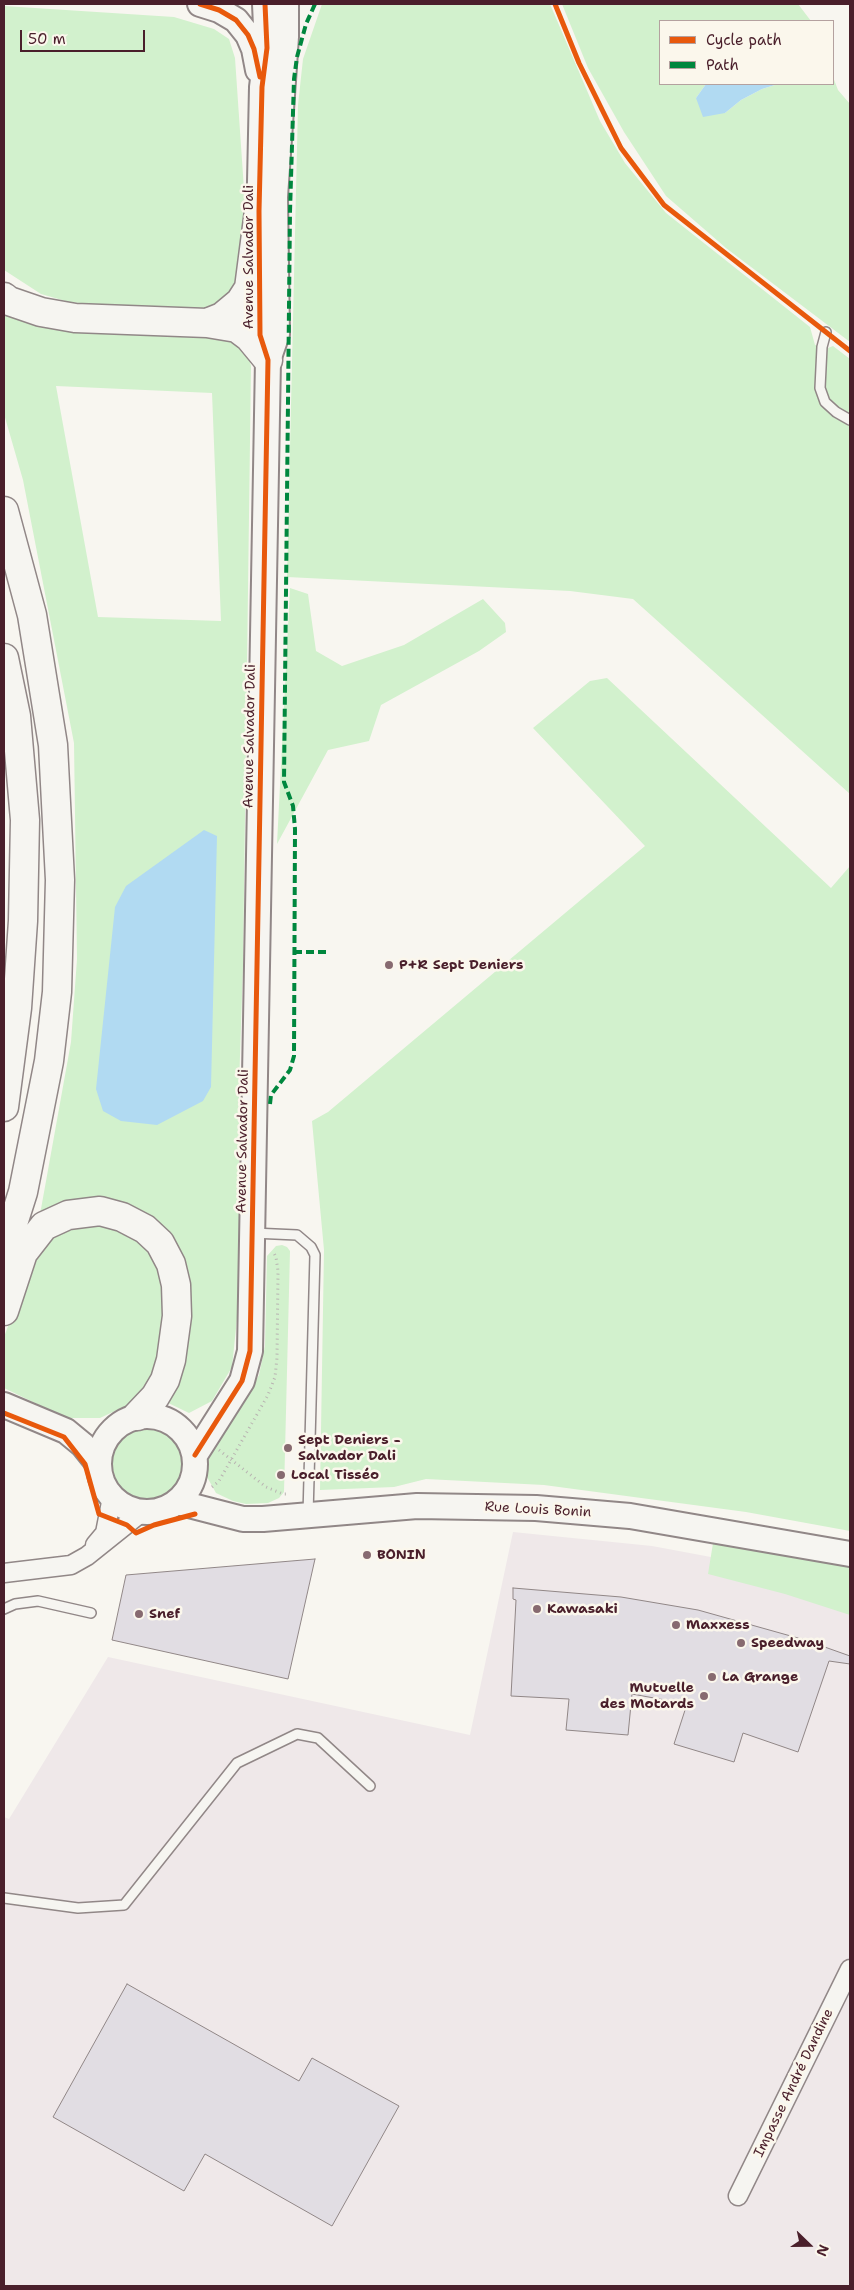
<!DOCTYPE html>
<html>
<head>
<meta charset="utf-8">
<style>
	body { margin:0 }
	#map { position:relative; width:854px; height:2290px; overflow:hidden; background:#f8f6f0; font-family:"Shantell Sans",sans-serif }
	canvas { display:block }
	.frame { position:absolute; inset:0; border:5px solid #4a1f2b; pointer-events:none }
	.legend { position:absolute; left:659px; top:20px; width:175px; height:65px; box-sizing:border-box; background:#fbf7ec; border:1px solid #b4a19f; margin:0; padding:6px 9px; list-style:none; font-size:15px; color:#4a1f2b }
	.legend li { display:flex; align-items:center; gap:10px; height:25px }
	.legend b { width:25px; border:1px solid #b4a19f }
	.north { position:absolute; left:784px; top:2220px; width:50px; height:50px; -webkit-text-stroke:4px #fbf7ec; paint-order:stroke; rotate:112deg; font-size:14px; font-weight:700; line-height:20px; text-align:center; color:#4a1f2b }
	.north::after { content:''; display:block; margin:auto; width:18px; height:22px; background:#4a1f2b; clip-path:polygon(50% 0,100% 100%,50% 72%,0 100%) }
	.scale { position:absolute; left:20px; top:30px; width:125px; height:22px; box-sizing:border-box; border:2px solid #4a1f2b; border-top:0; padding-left:6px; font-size:15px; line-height:18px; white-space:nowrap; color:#4a1f2b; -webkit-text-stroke:4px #fbf7ec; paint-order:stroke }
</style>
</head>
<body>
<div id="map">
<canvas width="854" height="2290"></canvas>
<div class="frame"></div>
<ul class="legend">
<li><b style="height:6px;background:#e8590c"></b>Cycle path</li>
<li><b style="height:6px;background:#00873e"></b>Path</li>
</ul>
<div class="north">N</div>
<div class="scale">50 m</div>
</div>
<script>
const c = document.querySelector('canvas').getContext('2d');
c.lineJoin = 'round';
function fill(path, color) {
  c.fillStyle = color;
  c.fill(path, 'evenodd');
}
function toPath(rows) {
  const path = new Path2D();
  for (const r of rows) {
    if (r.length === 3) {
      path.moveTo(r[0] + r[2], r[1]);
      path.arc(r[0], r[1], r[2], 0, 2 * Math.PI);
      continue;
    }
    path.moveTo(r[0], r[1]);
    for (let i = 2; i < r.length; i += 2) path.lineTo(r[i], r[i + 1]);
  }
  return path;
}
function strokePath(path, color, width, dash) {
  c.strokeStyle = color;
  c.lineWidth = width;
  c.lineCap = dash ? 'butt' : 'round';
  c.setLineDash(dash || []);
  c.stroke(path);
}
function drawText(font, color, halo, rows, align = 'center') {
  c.font = font + ' "Shantell Sans",sans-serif';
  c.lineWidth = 5;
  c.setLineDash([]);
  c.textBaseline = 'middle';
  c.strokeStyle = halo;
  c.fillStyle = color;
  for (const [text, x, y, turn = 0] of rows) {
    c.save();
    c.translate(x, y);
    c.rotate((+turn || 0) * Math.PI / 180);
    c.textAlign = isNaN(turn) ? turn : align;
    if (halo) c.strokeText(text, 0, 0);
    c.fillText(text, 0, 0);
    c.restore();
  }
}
fill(toPath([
	[513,1532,652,1546,850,1583,850,2286,4,2286,4,1817,9,1819,108,1657,470,1735]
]), '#efe8e9');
fill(toPath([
	[322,4,550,4,600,121,625,163,666,213,810,327,815,345,828,348,833,346,850,359,850,794,633,599,570,591,287,577,298,105,303,59],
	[562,4,798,4,811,21,660,21,660,84,706,84,696,98,725,113,741,100,762,89,778,84,833,84,833,77,838,90,850,104,850,342,726,248,666,196,624,132,588,68],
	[4,6,174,17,214,29,229,39,235,58,245,204,240,277,233,290,218,306,198,310,126,307,69,302,41,294,4,270],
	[4,314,38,327,228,336,246,347,251,366,243,965,239,1086,239,1299,232,1367,212,1401,189,1413,162,1400,176,1250,137,1209,87,1200,39,1220,71,1042,77,959,74,743,23,480,4,414],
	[56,386,212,393,221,621,98,617],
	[290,588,308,594,316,651,342,666,404,645,483,599,505,623,506,632,479,651,381,705,369,741,328,750,277,844],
	[607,678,831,888,850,866,850,1531,746,1512,544,1485,426,1479,394,1487,320,1490,324,1250,312,1121,328,1112,645,846,533,728,590,681],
	[94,1221,116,1224,153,1250,163,1273,166,1297,162,1368,134,1402,100,1418,66,1418,4,1388,4,1337,27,1275,38,1253,54,1236,70,1228],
	[282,1245,287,1247,290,1251,284,1492,279,1498,268,1503,246,1504,233,1501,216,1493,207,1477,207,1456,211,1444,242,1406,259,1375,265,1346,267,1256,276,1246],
	[147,1463,38],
	[714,1537,850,1562,850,1615,785,1594,708,1574]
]), '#d2f1cd');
fill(toPath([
	[706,84,778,84,762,89,741,100,725,113,703,117,696,98],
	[204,830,217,836,211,1087,203,1101,157,1125,121,1121,103,1111,96,1089,115,907,126,886]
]), '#b1daf2');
const building = toPath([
	[315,1559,288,1679,112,1640,126,1575,315,1559],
	[513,1588,621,1597,698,1610,805,1640,850,1656,850,1664,829,1661,798,1752,743,1733,734,1762,674,1744,687,1704,632,1694,628,1735,566,1730,569,1699,511,1696,516,1600,513,1599,513,1588],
	[127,1984,299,2081,312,2058,399,2106,332,2226,205,2154,184,2191,53,2117,127,1984]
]);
fill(building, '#e1dde3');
strokePath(building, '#918787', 1);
const lane = toPath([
	[826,332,822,347,820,388,825,402,836,412,850,420],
	[253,1233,297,1235,311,1247,315,1255,308,1515],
	[4,1609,15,1604,38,1601,91,1613],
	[4,1898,78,1908,124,1905,237,1763,297,1734,318,1738,370,1786]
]);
const street = toPath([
	[95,1545,105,1533,112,1497],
	[4,1573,71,1565,87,1556,142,1512],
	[738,2196,850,1969]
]);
const secondary = toPath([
	[200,4,219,10,236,20,248,35,254,49,258,70],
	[259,229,262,87,267,48,265,4],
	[268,360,277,334,275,197,286,37,286,4],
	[4,1405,66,1431,83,1445,99,1465],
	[147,1464,48],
	[195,1455,242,1381,250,1351,268,360,260,335,259,265],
	[177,1502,243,1519,263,1519,417,1506,536,1508,630,1516,850,1554]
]);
const highway = toPath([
	[4,297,9,301,41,312,75,318,207,323,222,317,240,302,249,288,259,211],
	[207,323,237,328,249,337,268,360],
	[4,511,32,615,53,745,60,880,57,992,49,1061,23,1192,4,1252],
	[4,658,16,716,25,820,23,921,17,1008,4,1107],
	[4,1311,23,1253,44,1226,68,1215,100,1211,122,1217,145,1229,160,1243,171,1264,176,1285,177,1316,171,1360,165,1380,155,1397,137,1416]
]);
strokePath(lane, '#918787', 12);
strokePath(street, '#918787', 21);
strokePath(secondary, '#918787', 28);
strokePath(highway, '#918787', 31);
strokePath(toPath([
	[219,1450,266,1487,283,1494,289,1494],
	[212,1487,219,1481,231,1460,268,1395,275,1377,277,1358,278,1271,276,1257,273,1251]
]), '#b8b3b1', 3, [1, 4]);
strokePath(lane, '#f6f5f1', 9);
strokePath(street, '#f6f5f1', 18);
strokePath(secondary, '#f6f5f1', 24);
strokePath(highway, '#f6f5f1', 28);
strokePath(toPath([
	[294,952,327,952],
	[270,1104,271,1095,290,1070,294,1056,295,829,293,806,284,782,290,212,294,79,297,57,306,24,315,4]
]), '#00873e', 4, [8, 4]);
strokePath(toPath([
	[200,4,219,10,236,20,248,35,254,49,260,77],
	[555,4,579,63,621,148,664,205,850,351],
	[4,1413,64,1437,85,1464,99,1514,127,1525,136,1533,154,1525,195,1514],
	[195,1455,242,1381,250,1351,268,360,260,335,259,211,262,87,267,48,265,4]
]), '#e8590c', 5);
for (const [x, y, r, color] of [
	[389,965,5,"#876a70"],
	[288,1448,5,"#876a70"],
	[281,1475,5,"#876a70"],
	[367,1555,5,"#876a70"],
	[537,1609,5,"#876a70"],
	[139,1614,5,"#876a70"],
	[676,1625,5,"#876a70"],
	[741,1643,5,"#876a70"],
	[712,1677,5,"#876a70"],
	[704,1696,5,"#876a70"]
]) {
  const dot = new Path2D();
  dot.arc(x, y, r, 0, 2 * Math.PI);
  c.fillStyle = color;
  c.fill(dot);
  strokePath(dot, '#fbf7ec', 2);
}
drawText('14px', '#4a1f2b', '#fbf7ec', [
	["Avenue Salvador Dali",249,257,-90],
	["Avenue Salvador Dali",250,736,-89],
	["Avenue Salvador Dali",243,1141,-89],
	["Rue Louis Bonin",538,1510,3],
	["Impasse André Dandine",794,2083,-64]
]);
drawText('bold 14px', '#4a1f2b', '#fbf7ec', [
	["P+R Sept Deniers",399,965],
	["Sept Deniers -",298,1440],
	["Salvador Dali",298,1456],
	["Local Tisséo",291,1475],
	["BONIN",377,1555],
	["Kawasaki",547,1609],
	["Snef",149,1614],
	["Maxxess",686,1625],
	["Speedway",751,1643],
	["La Grange",722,1677],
	["Mutuelle",694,1688,"right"],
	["des Motards",694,1704,"right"]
], 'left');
</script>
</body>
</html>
